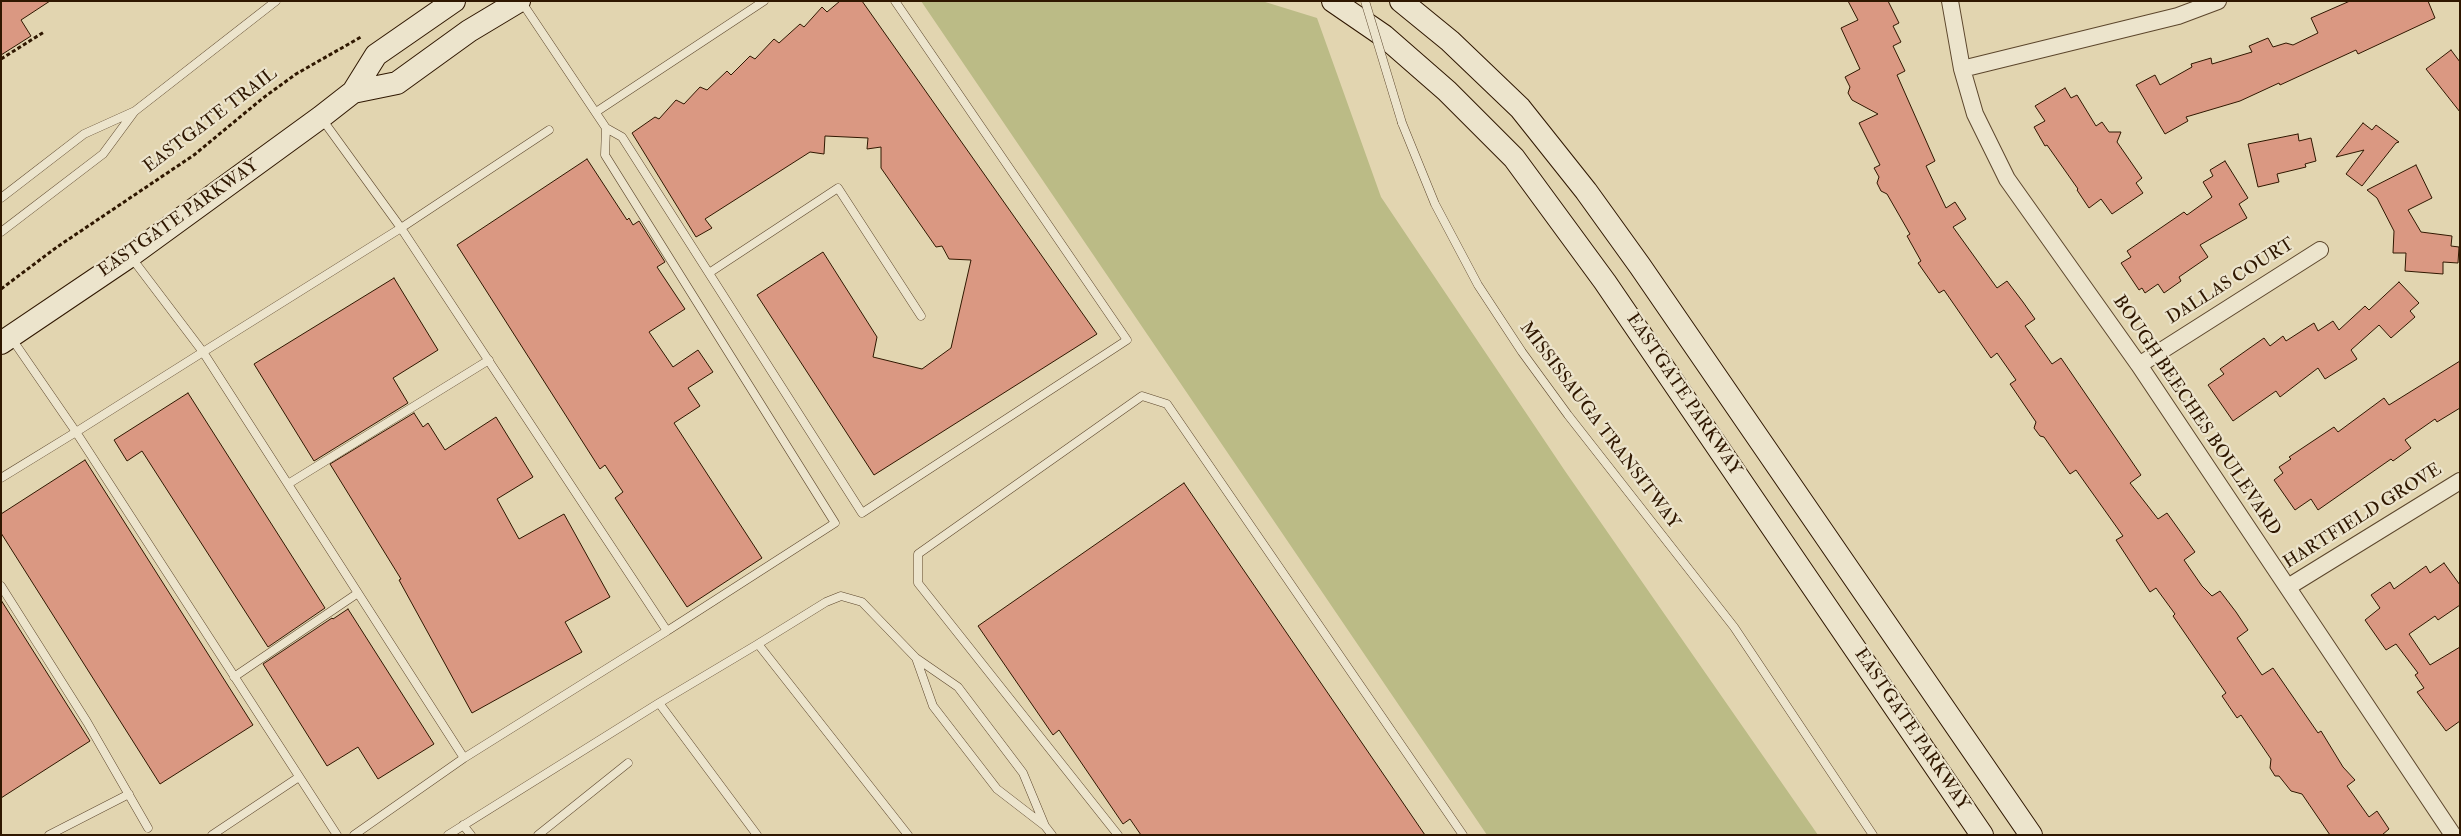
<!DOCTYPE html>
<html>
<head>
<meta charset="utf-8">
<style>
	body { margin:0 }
	#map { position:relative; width:2461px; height:836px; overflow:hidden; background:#e2d5b0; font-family:"IM FELL Double Pica",serif }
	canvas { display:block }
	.frame { position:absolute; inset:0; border:2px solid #2f1700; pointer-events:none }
</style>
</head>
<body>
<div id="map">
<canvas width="2461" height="836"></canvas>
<div class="frame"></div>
</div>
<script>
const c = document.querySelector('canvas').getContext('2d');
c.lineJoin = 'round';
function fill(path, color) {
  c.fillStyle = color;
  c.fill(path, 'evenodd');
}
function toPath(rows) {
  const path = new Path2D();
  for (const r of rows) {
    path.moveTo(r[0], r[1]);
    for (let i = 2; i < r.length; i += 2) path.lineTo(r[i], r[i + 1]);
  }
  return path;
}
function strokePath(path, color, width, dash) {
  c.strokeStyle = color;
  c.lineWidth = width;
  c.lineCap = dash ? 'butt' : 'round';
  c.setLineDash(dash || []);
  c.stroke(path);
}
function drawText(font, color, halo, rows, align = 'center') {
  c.font = font + ' "IM FELL Double Pica",serif';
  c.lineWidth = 4.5;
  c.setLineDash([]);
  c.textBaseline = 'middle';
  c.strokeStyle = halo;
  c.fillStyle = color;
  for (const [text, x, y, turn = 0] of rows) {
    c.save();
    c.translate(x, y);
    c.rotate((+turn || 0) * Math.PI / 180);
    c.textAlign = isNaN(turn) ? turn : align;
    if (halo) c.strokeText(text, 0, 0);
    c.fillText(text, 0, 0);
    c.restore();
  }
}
fill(toPath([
	[921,1,1262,1,1317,18,1381,197,1565,471,1818,835,1487,835]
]), '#bbbb86');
const building = toPath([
	[1,1,50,1,21,20,31,36,1,55,1,1],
	[840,1,862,1,1097,334,874,475,757,295,823,252,877,337,873,357,922,369,951,348,971,260,949,259,942,246,936,247,881,168,881,147,867,149,868,138,825,136,824,154,810,152,705,219,712,228,696,237,632,133,655,117,659,119,676,100,684,104,700,87,707,90,727,71,731,75,750,56,755,59,774,39,779,43,800,24,804,27,822,7,827,12,840,1],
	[1848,1,1888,1,1899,23,1893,26,1901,42,1893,46,1905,71,1897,75,1935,161,1926,166,1946,208,1955,202,1966,219,1953,227,1997,288,2007,281,2023,302,2035,319,2025,326,2052,364,2061,358,2141,475,2130,483,2158,519,2167,513,2195,552,2184,560,2202,586,2212,596,2220,591,2236,612,2248,630,2237,638,2262,675,2273,668,2318,733,2321,731,2343,767,2355,780,2347,786,2369,817,2377,811,2389,829,2382,835,2330,835,2302,794,2291,791,2279,776,2275,776,2270,768,2271,759,2241,715,2237,718,2222,696,2226,693,2173,616,2175,614,2156,588,2150,592,2116,540,2123,536,2076,470,2070,474,2044,437,2040,436,2034,428,2036,422,2010,384,2016,380,1997,353,1991,358,1944,290,1939,293,1918,263,1921,261,1907,236,1910,234,1887,194,1881,191,1877,183,1879,177,1874,168,1880,165,1859,123,1878,114,1852,100,1848,93,1850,87,1845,77,1860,69,1841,28,1858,20,1848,1],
	[2350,1,2428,1,2435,18,2358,54,2356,50,2280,85,2279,83,2240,101,2186,117,2188,121,2165,134,2136,85,2155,75,2160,85,2192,67,2191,64,2211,58,2212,64,2252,52,2249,46,2268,38,2273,47,2286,43,2293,45,2318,33,2311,18,2350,1],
	[2451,50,2460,62,2460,112,2426,69,2451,50],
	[2065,88,2071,98,2077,95,2096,126,2102,122,2109,132,2121,132,2117,142,2142,178,2136,183,2143,193,2112,214,2101,199,2089,208,2077,190,2078,189,2047,145,2045,146,2034,127,2045,121,2035,106,2065,88],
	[2363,123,2372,130,2376,125,2399,142,2396,143,2362,186,2346,174,2364,150,2336,157,2363,123],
	[2298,134,2299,141,2311,138,2316,161,2305,164,2306,167,2277,174,2279,182,2258,187,2248,144,2298,134],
	[587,159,627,220,629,218,633,225,639,221,665,262,657,267,685,309,649,332,673,367,698,350,713,372,688,388,700,406,674,423,762,558,687,607,615,498,623,492,605,465,600,469,457,245,587,159],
	[2225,161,2248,198,2239,204,2247,218,2200,245,2208,257,2179,277,2181,281,2164,293,2158,284,2145,293,2142,288,2139,290,2121,263,2131,257,2127,251,2184,212,2187,215,2212,197,2203,182,2213,176,2210,170,2225,161],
	[2416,165,2432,198,2408,210,2421,232,2452,236,2451,246,2459,247,2458,263,2443,262,2443,274,2405,271,2406,253,2393,253,2394,231,2377,198,2367,190,2416,165],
	[394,278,438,350,393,378,408,403,314,461,254,364,394,278],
	[2399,282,2419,303,2410,311,2415,317,2391,338,2379,325,2351,350,2357,359,2325,379,2318,368,2280,397,2276,391,2233,421,2208,385,2224,374,2220,369,2264,338,2270,346,2283,336,2286,341,2314,323,2318,331,2333,321,2339,330,2365,306,2369,310,2399,282],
	[2460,361,2460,408,2437,422,2435,419,2405,440,2411,448,2393,461,2391,459,2318,510,2311,499,2295,510,2274,480,2283,473,2279,467,2291,459,2289,457,2334,427,2338,432,2384,398,2389,405,2460,361],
	[188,393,325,608,268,647,142,451,127,461,114,440,188,393],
	[414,413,423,427,428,423,445,450,496,417,533,477,497,499,519,539,564,514,610,597,565,622,582,652,472,713,399,580,401,579,330,464,414,413],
	[85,460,253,725,160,784,1,533,1,514,85,460],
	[1184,483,1425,835,1141,835,1130,819,1123,824,1059,730,1053,735,978,626,1184,483],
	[2444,563,2460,585,2460,605,2438,620,2435,616,2409,634,2430,665,2460,647,2460,721,2446,731,2417,692,2424,688,2415,675,2418,673,2396,644,2386,650,2365,620,2380,608,2371,595,2390,582,2394,589,2426,566,2430,573,2444,563],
	[1,600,90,741,1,798,1,600],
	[348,609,434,744,378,779,358,747,327,766,263,664,332,618,333,619,348,609]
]);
fill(building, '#da9882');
strokePath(building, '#2f1700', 1);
const lane = toPath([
	[521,1,606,128,605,155,835,523,667,631],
	[596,112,764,1],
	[322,119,401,228,203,352,464,758,354,835],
	[1402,123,1435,204,1478,285,1522,352,1568,415,1734,627,1873,835],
	[606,128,622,137,862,513,1127,340,895,1],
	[1,198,84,134,135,111,276,1],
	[1,232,103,154,134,112],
	[131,257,203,352,76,432,337,835],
	[709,273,838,188,921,316],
	[1,478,76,432,12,339],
	[288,484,489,360],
	[1,586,87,722,148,828],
	[758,644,826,602,841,596,862,602,916,658,958,687,1023,773,1045,826],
	[916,658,933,706,997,789,1045,826,1052,835],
	[234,677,358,593],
	[659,703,758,644,908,835],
	[464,758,667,631,401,228,549,130],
	[463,825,471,835],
	[49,835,129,794],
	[212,835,299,777],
	[448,835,659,703,757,835],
	[538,835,628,763],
	[1118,835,918,583,918,554,1142,396,1167,404,1463,835]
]);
const street = toPath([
	[1950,1,1962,69,1975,114,2007,179,2139,365,2453,835],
	[1962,69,2178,16,2218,1],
	[2139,365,2320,250],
	[2288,587,2460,481]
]);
const secondary = toPath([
	[1333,1,1384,36,1447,91,1514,158,1605,282,1982,835],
	[1401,1,1450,41,1520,108,1586,191,1640,266,2031,835],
	[353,92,397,83,469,31,519,1],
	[1,343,130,256,321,117,353,92,376,55,454,1]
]);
strokePath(lane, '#5c462c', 9);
strokePath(street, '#5c462c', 18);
strokePath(secondary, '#2f1700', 24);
strokePath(toPath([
	[1,59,44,32],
	[1,289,57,247,194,155,263,98,296,74,361,37]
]), '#2f1700', 3, [4, 2.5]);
strokePath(lane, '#ece4cc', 8);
strokePath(street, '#ece4cc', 16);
strokePath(secondary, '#ece4cc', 22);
const laneBridge = toPath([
	[1365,1,1402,123]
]);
strokePath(laneBridge, '#5c462c', 9, []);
strokePath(laneBridge, '#ece4cc', 8);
drawText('18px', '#2f1700', '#ece4cc', [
	["EASTGATE TRAIL",211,121,-37],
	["EASTGATE PARKWAY",179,219,-35],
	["DALLAS COURT",2231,282,-32],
	["EASTGATE PARKWAY",1683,395,56],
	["BOUGH BEECHES BOULEVARD",2196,416,56],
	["MISSISSAUGA TRANSITWAY",1599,426,53],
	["HARTFIELD GROVE",2363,517,-32],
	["EASTGATE PARKWAY",1911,730,56]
]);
</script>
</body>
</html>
